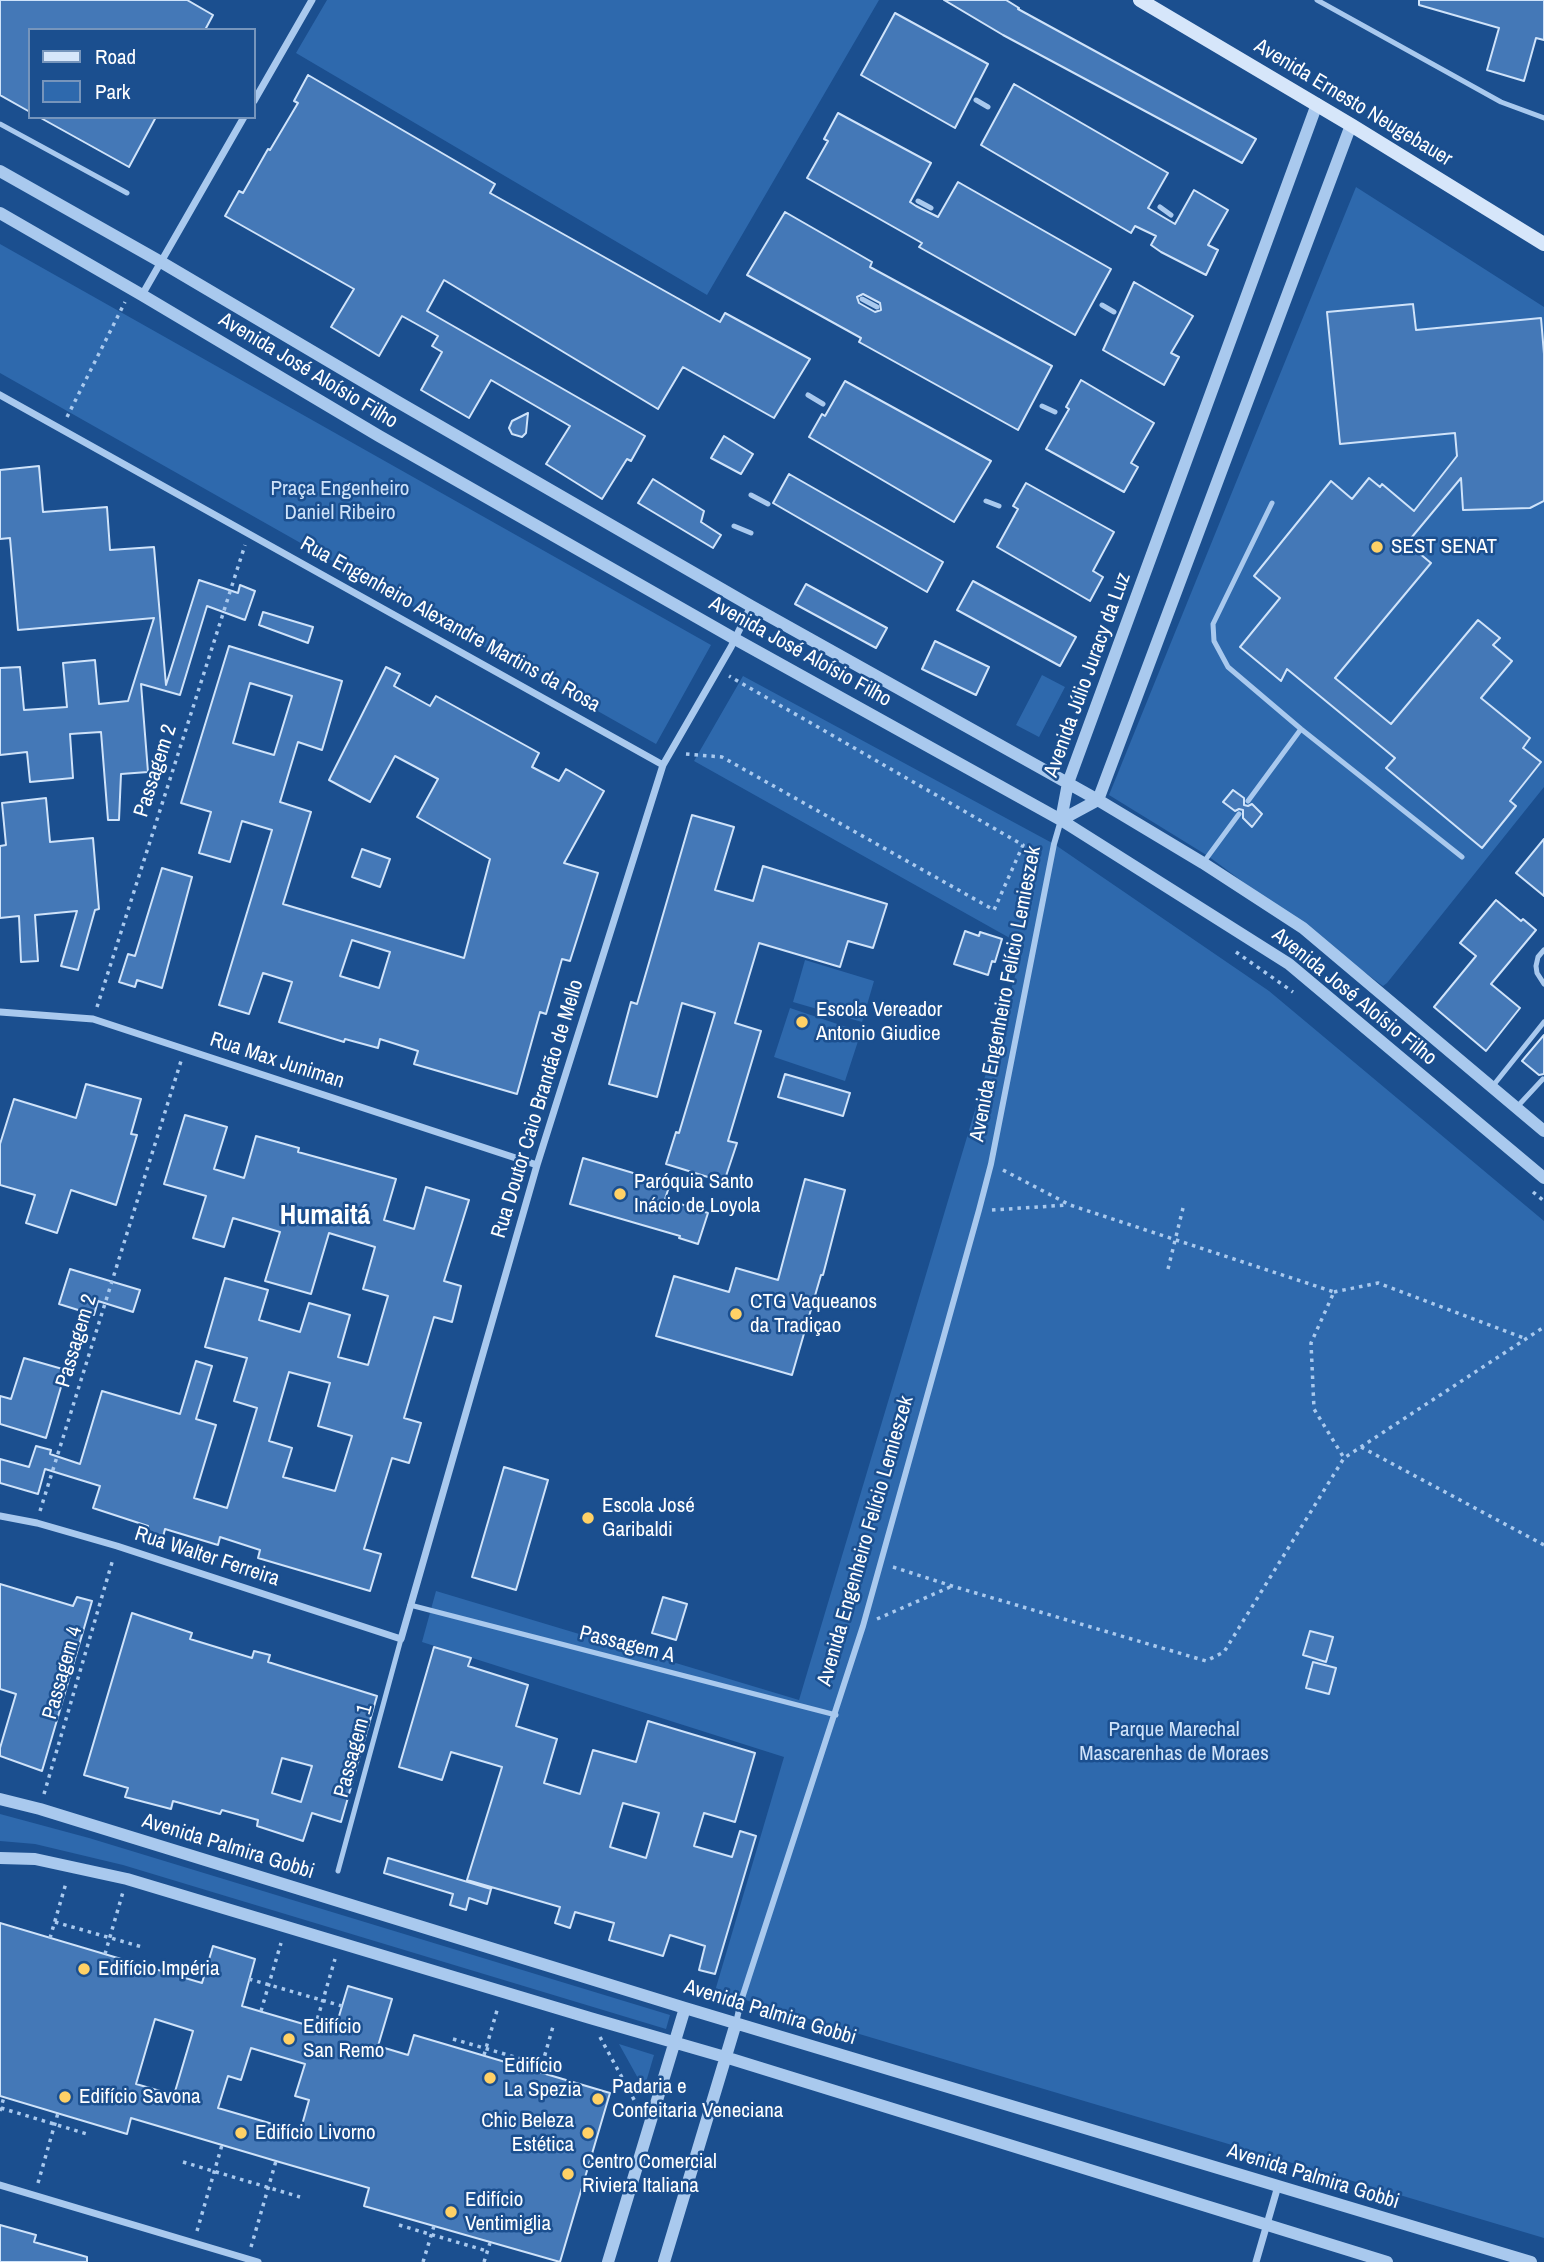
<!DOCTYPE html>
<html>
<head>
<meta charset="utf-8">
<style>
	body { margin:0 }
	#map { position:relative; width:1544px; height:2262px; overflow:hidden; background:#1b4f8f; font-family:"Archivo Narrow",sans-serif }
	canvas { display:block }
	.legend { position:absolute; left:28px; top:28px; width:228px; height:91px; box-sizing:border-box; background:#1b4f8f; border:2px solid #7695bc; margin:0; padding:9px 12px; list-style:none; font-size:21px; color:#fff }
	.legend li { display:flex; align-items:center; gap:14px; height:35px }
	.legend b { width:35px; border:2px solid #7695bc }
</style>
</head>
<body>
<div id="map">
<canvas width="1544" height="2262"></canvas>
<ul class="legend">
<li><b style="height:9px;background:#d6e6fa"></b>Road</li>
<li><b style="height:19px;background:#2e69ad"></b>Park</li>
</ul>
</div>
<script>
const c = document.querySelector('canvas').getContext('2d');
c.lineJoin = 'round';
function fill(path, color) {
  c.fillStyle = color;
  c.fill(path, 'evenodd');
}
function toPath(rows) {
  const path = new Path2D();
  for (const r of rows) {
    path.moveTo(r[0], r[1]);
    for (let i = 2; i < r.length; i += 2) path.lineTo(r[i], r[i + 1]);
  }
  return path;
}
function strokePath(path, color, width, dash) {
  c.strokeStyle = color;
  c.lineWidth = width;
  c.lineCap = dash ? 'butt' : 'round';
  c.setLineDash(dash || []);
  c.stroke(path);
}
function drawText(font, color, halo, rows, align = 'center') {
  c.font = font + ' "Archivo Narrow",sans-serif';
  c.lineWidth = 5;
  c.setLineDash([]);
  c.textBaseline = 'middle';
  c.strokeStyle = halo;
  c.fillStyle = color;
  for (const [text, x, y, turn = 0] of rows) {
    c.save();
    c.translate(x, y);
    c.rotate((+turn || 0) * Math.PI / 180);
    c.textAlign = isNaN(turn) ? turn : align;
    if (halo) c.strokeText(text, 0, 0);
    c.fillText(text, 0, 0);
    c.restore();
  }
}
fill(toPath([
	[327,0,879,0,707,295,296,53],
	[1356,187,1544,307,1544,787,1387,983,1383,986,1208,856,1109,795],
	[0,244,711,645,656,744,0,373],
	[1042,675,1065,687,1039,737,1016,725],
	[743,676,1054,844,1269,991,1544,1221,1544,2238,715,1991,784,1757,422,1642,436,1591,799,1700,1024,946,694,761],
	[805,960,874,981,862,1022,793,1002],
	[790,1008,861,1032,845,1081,774,1057],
	[0,1814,89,1838,670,2015,666,2029,123,1865,35,1844,0,1841],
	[619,2044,654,2055,644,2089]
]), '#2e69ad');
const building = toPath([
	[0,0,187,0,213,15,205,30,30,30,30,112,0,95,0,0],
	[944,0,1006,0,1019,8,1018,9,1256,139,1242,163,1003,35,944,0],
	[1419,0,1544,0,1544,40,1536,38,1524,81,1487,70,1499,28,1419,5,1419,0],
	[895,13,988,64,955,128,861,75,895,13],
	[308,75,495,184,490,193,720,322,725,313,810,359,774,418,683,367,658,409,444,280,427,311,645,436,631,461,627,459,602,499,546,464,570,426,491,380,469,418,421,390,442,352,432,346,438,336,402,316,379,356,331,327,354,289,225,216,239,191,243,193,268,149,270,150,298,103,294,101,308,75],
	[1014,84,1168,173,1148,208,1175,224,1194,190,1228,210,1208,245,1218,250,1206,275,1161,252,1151,245,1156,236,1135,226,1131,233,981,145,1014,84],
	[838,113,931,163,910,202,916,206,938,217,958,182,1111,269,1075,335,919,247,922,243,807,178,828,141,824,139,838,113],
	[39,117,156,117,129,167,39,117],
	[785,212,872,262,870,267,1052,366,1018,430,859,342,861,338,747,275,785,212],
	[863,294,880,303,881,310,875,312,859,303,857,297,863,294],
	[1134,282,1193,316,1171,353,1179,357,1164,385,1103,350,1134,282],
	[1413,304,1416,330,1541,318,1544,354,1544,501,1530,508,1463,510,1461,478,1407,543,1431,563,1335,678,1391,724,1478,620,1500,638,1493,645,1512,661,1481,698,1530,738,1523,748,1541,762,1510,801,1516,806,1482,848,1386,768,1395,758,1287,669,1281,681,1240,647,1280,598,1254,576,1331,481,1352,499,1369,478,1380,487,1382,484,1414,511,1457,456,1455,433,1340,444,1327,312,1413,304],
	[1081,380,1154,423,1131,463,1138,467,1124,492,1046,449,1069,409,1066,407,1081,380],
	[845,381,991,461,954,522,809,437,822,414,825,416,845,381],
	[528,413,526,433,522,437,512,434,509,428,512,421,528,413],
	[724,436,753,454,741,474,711,458,724,436],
	[39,466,43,512,107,507,110,550,154,547,166,685,199,580,238,593,240,585,255,591,245,620,207,606,180,695,141,684,148,772,121,774,119,820,108,820,101,732,70,734,73,778,30,782,27,752,0,755,0,668,20,667,24,710,67,707,63,663,95,660,99,704,128,701,154,618,18,630,10,538,0,539,0,470,39,466],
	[789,474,943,562,927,592,773,503,789,474],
	[653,479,704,511,701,522,721,535,713,548,638,503,653,479],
	[1026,483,1114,532,1093,571,1103,577,1090,601,997,547,1018,509,1013,506,1026,483],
	[973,581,1076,637,1060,666,957,610,973,581],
	[806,584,887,628,876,648,795,604,806,584],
	[263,612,313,627,308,643,259,625,263,612],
	[935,641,989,667,976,695,922,669,935,641],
	[229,646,342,681,322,750,298,742,280,802,311,812,283,904,464,958,490,859,417,817,438,779,395,756,370,802,329,780,386,667,400,674,394,686,430,706,436,696,539,753,532,767,559,781,566,769,604,791,564,863,598,873,570,961,562,959,546,1014,540,1012,517,1094,414,1064,418,1051,380,1039,378,1048,345,1039,344,1042,279,1022,292,982,263,973,249,1014,219,1005,272,830,242,821,230,862,199,853,211,812,181,803,229,646],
	[250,683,292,696,274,755,233,743,250,683],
	[352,940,390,952,379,988,340,976,352,940],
	[1233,790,1244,798,1244,805,1248,806,1252,804,1262,814,1252,827,1243,818,1243,810,1239,809,1235,811,1223,802,1233,790],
	[46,798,50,842,93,838,99,909,95,910,78,970,61,966,77,911,35,915,38,961,21,962,19,916,0,918,0,846,6,845,2,803,46,798],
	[692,815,734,827,715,890,753,901,763,866,887,904,873,948,848,941,840,967,759,943,735,1023,761,1031,728,1141,737,1143,724,1182,666,1164,676,1132,679,1133,715,1013,682,1003,657,1097,609,1084,631,1002,637,1004,692,815],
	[1544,839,1544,896,1516,873,1544,839],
	[362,849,390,859,380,887,352,877,362,849],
	[162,868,192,877,162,988,137,980,135,987,119,982,128,954,135,956,162,868],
	[1496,900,1521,921,1523,919,1536,930,1491,984,1520,1008,1486,1051,1434,1007,1476,956,1460,943,1496,900],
	[965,931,979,936,980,932,1002,939,995,962,992,961,988,975,954,964,965,931],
	[1544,1035,1544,1074,1539,1075,1522,1061,1544,1035],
	[785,1074,850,1093,843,1116,778,1097,785,1074],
	[86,1084,141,1099,131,1134,137,1135,116,1205,71,1190,57,1233,26,1223,35,1195,0,1185,0,1144,14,1099,76,1118,86,1084],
	[185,1115,227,1127,214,1169,244,1178,256,1136,299,1148,298,1152,396,1179,384,1220,414,1229,426,1187,469,1200,444,1281,461,1286,452,1322,434,1317,404,1418,421,1423,409,1463,392,1458,364,1549,381,1554,370,1591,258,1558,260,1550,220,1537,218,1545,165,1529,163,1537,146,1532,148,1526,93,1508,100,1486,45,1469,38,1494,0,1483,0,1459,29,1467,36,1446,51,1450,50,1454,80,1464,102,1391,180,1414,196,1361,212,1366,196,1419,216,1425,194,1498,227,1508,257,1408,234,1401,247,1358,205,1347,225,1278,268,1290,259,1320,300,1332,309,1303,350,1315,338,1357,368,1365,388,1296,363,1289,375,1247,329,1233,311,1294,265,1281,280,1232,233,1218,224,1247,193,1238,206,1196,164,1184,185,1115],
	[289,1372,330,1383,318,1426,352,1436,335,1491,283,1477,292,1448,269,1441,289,1372],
	[583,1158,670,1184,665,1199,708,1213,698,1244,679,1238,680,1236,570,1204,583,1158],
	[805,1179,845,1190,823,1275,821,1275,792,1375,656,1336,674,1276,729,1292,736,1268,778,1280,805,1179],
	[70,1269,140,1290,133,1312,98,1301,94,1315,59,1304,70,1269],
	[24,1358,66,1370,46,1438,0,1424,0,1396,11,1399,24,1358],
	[504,1467,548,1480,516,1590,472,1577,504,1467],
	[0,1584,73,1606,77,1597,92,1601,42,1771,0,1756,0,1748,16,1694,0,1689,0,1584],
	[663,1597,687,1604,676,1640,652,1633,663,1597],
	[132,1613,192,1633,190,1639,252,1658,254,1651,270,1655,268,1662,377,1696,341,1822,312,1813,303,1841,257,1826,258,1820,222,1810,220,1814,173,1801,171,1809,125,1797,128,1788,84,1775,132,1613],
	[282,1758,312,1766,301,1802,272,1793,282,1758],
	[1310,1631,1333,1637,1326,1662,1303,1655,1310,1631],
	[434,1647,471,1658,468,1666,528,1685,516,1726,557,1739,544,1783,580,1794,593,1750,636,1762,648,1721,755,1753,735,1822,704,1813,694,1846,732,1857,740,1831,756,1836,715,1974,699,1970,705,1946,670,1935,663,1956,609,1940,614,1923,575,1912,570,1928,555,1923,560,1907,467,1880,502,1767,451,1752,442,1780,399,1767,434,1647],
	[623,1803,659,1813,646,1858,610,1847,623,1803],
	[1313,1662,1336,1668,1329,1694,1306,1688,1313,1662],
	[388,1858,491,1889,487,1904,469,1898,466,1910,450,1905,453,1894,384,1873,388,1858],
	[0,1923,202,1983,213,1946,255,1959,242,2006,334,2033,348,1986,392,1999,378,2046,408,2055,414,2035,610,2093,560,2262,364,2206,369,2188,276,2161,131,2118,127,2134,0,2096,0,1923],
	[155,2019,193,2031,174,2095,136,2084,155,2019],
	[251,2048,305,2064,295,2096,309,2100,300,2132,218,2108,228,2076,241,2080,251,2048],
	[0,2225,36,2235,34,2242,87,2257,87,2262,0,2262,0,2225]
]);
fill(building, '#4478b7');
strokePath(building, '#cfe3fa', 2);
strokePath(toPath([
	[67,417,125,302],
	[686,754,722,757,994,910,1023,845,729,676],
	[1236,952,1293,992],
	[97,1007,245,545],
	[1003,1170,1070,1205,1334,1292,1311,1343,1314,1409,1344,1458],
	[1533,1192,1544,1201],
	[992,1210,1068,1205],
	[1168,1269,1183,1208],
	[1334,1292,1378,1283,1524,1338],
	[1361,1447,1544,1545],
	[40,1511,181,1061],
	[893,1567,952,1586,1206,1661,1224,1652,1344,1458,1544,1327],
	[877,1619,950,1587],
	[44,1794,113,1559],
	[55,1922,142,1947],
	[50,1938,66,1883],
	[105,1954,123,1892],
	[249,1979,342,2006],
	[261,2011,281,1943],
	[315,2027,335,1959],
	[600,2037,638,2107],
	[453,2039,542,2065],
	[484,2055,498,2007],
	[540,2072,554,2023],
	[1,2108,87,2134],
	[0,2111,4,2097],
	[183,2162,300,2197],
	[38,2183,58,2113],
	[399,2225,487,2251],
	[197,2231,222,2145],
	[251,2247,276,2161],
	[423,2262,434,2226],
	[484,2262,490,2243]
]), '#a9c9ee', 3.5, [3.5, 5]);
strokePath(toPath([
	[1317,0,1501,102,1544,118],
	[976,100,988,107],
	[0,124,127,193],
	[918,201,931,208],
	[1160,207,1171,215],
	[862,299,877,307],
	[1102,305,1114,312],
	[808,395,823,404],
	[1042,406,1055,412],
	[751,495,768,504],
	[986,501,999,506],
	[1272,503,1213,624,1214,641,1228,667,1301,729,1462,857],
	[734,526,751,533],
	[1248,801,1301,729],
	[1203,863,1239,814],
	[1544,950,1538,957,1536,966,1537,973,1544,984],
	[1492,1087,1544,1022],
	[1516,1108,1543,1079],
	[410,1605,836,1715],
	[338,1871,401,1639]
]), '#a9c9ee', 5);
strokePath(toPath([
	[736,2023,741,2001,863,1626,979,1210,991,1164,1054,844,1061,820]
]), '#a9c9ee', 6);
strokePath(toPath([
	[254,101,312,0],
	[142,295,244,117],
	[0,395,663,765],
	[0,1012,93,1019,537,1165],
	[0,1516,37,1523,117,1546,401,1639,537,1165,663,765,731,647,751,606],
	[0,2185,258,2262],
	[1256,2262,1278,2186]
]), '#a9c9ee', 7);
strokePath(toPath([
	[0,171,161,262,398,402,751,606,1098,800,1203,863,1303,928,1544,1131],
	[0,213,142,295,379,436,735,639,1061,820,1289,964,1544,1178],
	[1061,820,1098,800,1351,125],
	[1061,820,1068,783,1317,104],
	[0,1799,40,1809,685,2008,1531,2262],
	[0,1858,35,1859,127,1879,590,2018,725,2057,1387,2262],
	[608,2262,685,2008],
	[664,2262,736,2023]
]), '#a9c9ee', 12);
strokePath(toPath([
	[1140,0,1351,125,1544,244]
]), '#d6e6fa', 14);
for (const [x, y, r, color] of [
	[1377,547,7,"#ffd166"],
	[802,1022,7,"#ffd166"],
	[620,1194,7,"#ffd166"],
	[736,1314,7,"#ffd166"],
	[588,1518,7,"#ffd166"],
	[84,1969,7,"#ffd166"],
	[289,2039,7,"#ffd166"],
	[490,2078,7,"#ffd166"],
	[65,2097,7,"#ffd166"],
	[598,2099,7,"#ffd166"],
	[241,2133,7,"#ffd166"],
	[588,2133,7,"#ffd166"],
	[568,2174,7,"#ffd166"],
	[451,2212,7,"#ffd166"]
]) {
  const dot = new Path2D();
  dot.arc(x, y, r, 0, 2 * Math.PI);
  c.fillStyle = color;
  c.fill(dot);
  strokePath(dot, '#1b4f8f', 2.5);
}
drawText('21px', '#fff', '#1b4f8f', [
	["Avenida Ernesto Neugebauer",1353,103,31],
	["Avenida José Aloísio Filho",308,371,31],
	["Rua Engenheiro Alexandre Martins da Rosa",450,625,29],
	["Avenida José Aloísio Filho",800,652,29],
	["Avenida Júlio Juracy da Luz",1088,675,-70],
	["Passagem 2",156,771,-72],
	["Avenida Engenheiro Felício Lemieszek",1006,994,-79],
	["Avenida José Aloísio Filho",1354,997,39],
	["Rua Max Juniman",277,1061,18],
	["Rua Doutor Caio Brandão de Mello",538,1109,-73],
	["Passagem 2",77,1341,-73],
	["Avenida Engenheiro Felício Lemieszek",866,1541,-74],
	["Rua Walter Ferreira",207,1557,18],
	["Passagem A",627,1645,14],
	["Passagem 4",63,1673,-74],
	["Passagem 1",354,1751,-75],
	["Avenida Palmira Gobbi",228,1847,17],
	["Avenida Palmira Gobbi",770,2013,17],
	["Avenida Palmira Gobbi",1313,2177,17]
]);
drawText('21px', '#cfe3fa', '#1b4f8f', [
	["Praça Engenheiro",340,489],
	["Daniel Ribeiro",340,513],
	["Parque Marechal",1174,1730],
	["Mascarenhas de Moraes",1174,1754]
]);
drawText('21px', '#fff', '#1b4f8f', [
	["SEST SENAT",1391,547],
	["Escola Vereador",816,1010],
	["Antonio Giudice",816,1034],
	["Paróquia Santo",634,1182],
	["Inácio de Loyola",634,1206],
	["CTG Vaqueanos",750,1302],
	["da Tradiçao",750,1326],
	["Escola José",602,1506],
	["Garibaldi",602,1530],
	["Edifício Impéria",98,1969],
	["Edifício",303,2027],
	["San Remo",303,2051],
	["Edifício",504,2066],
	["La Spezia",504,2090],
	["Padaria e",612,2087],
	["Confeitaria Veneciana",612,2111],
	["Edifício Savona",79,2097],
	["Chic Beleza",574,2121,"right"],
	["Estética",574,2145,"right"],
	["Edifício Livorno",255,2133],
	["Centro Comercial",582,2162],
	["Riviera Italiana",582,2186],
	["Edifício",465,2200],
	["Ventimiglia",465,2224]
], 'left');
drawText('bold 28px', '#fff', '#1b4f8f', [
	["Humaitá",325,1216]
]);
</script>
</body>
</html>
